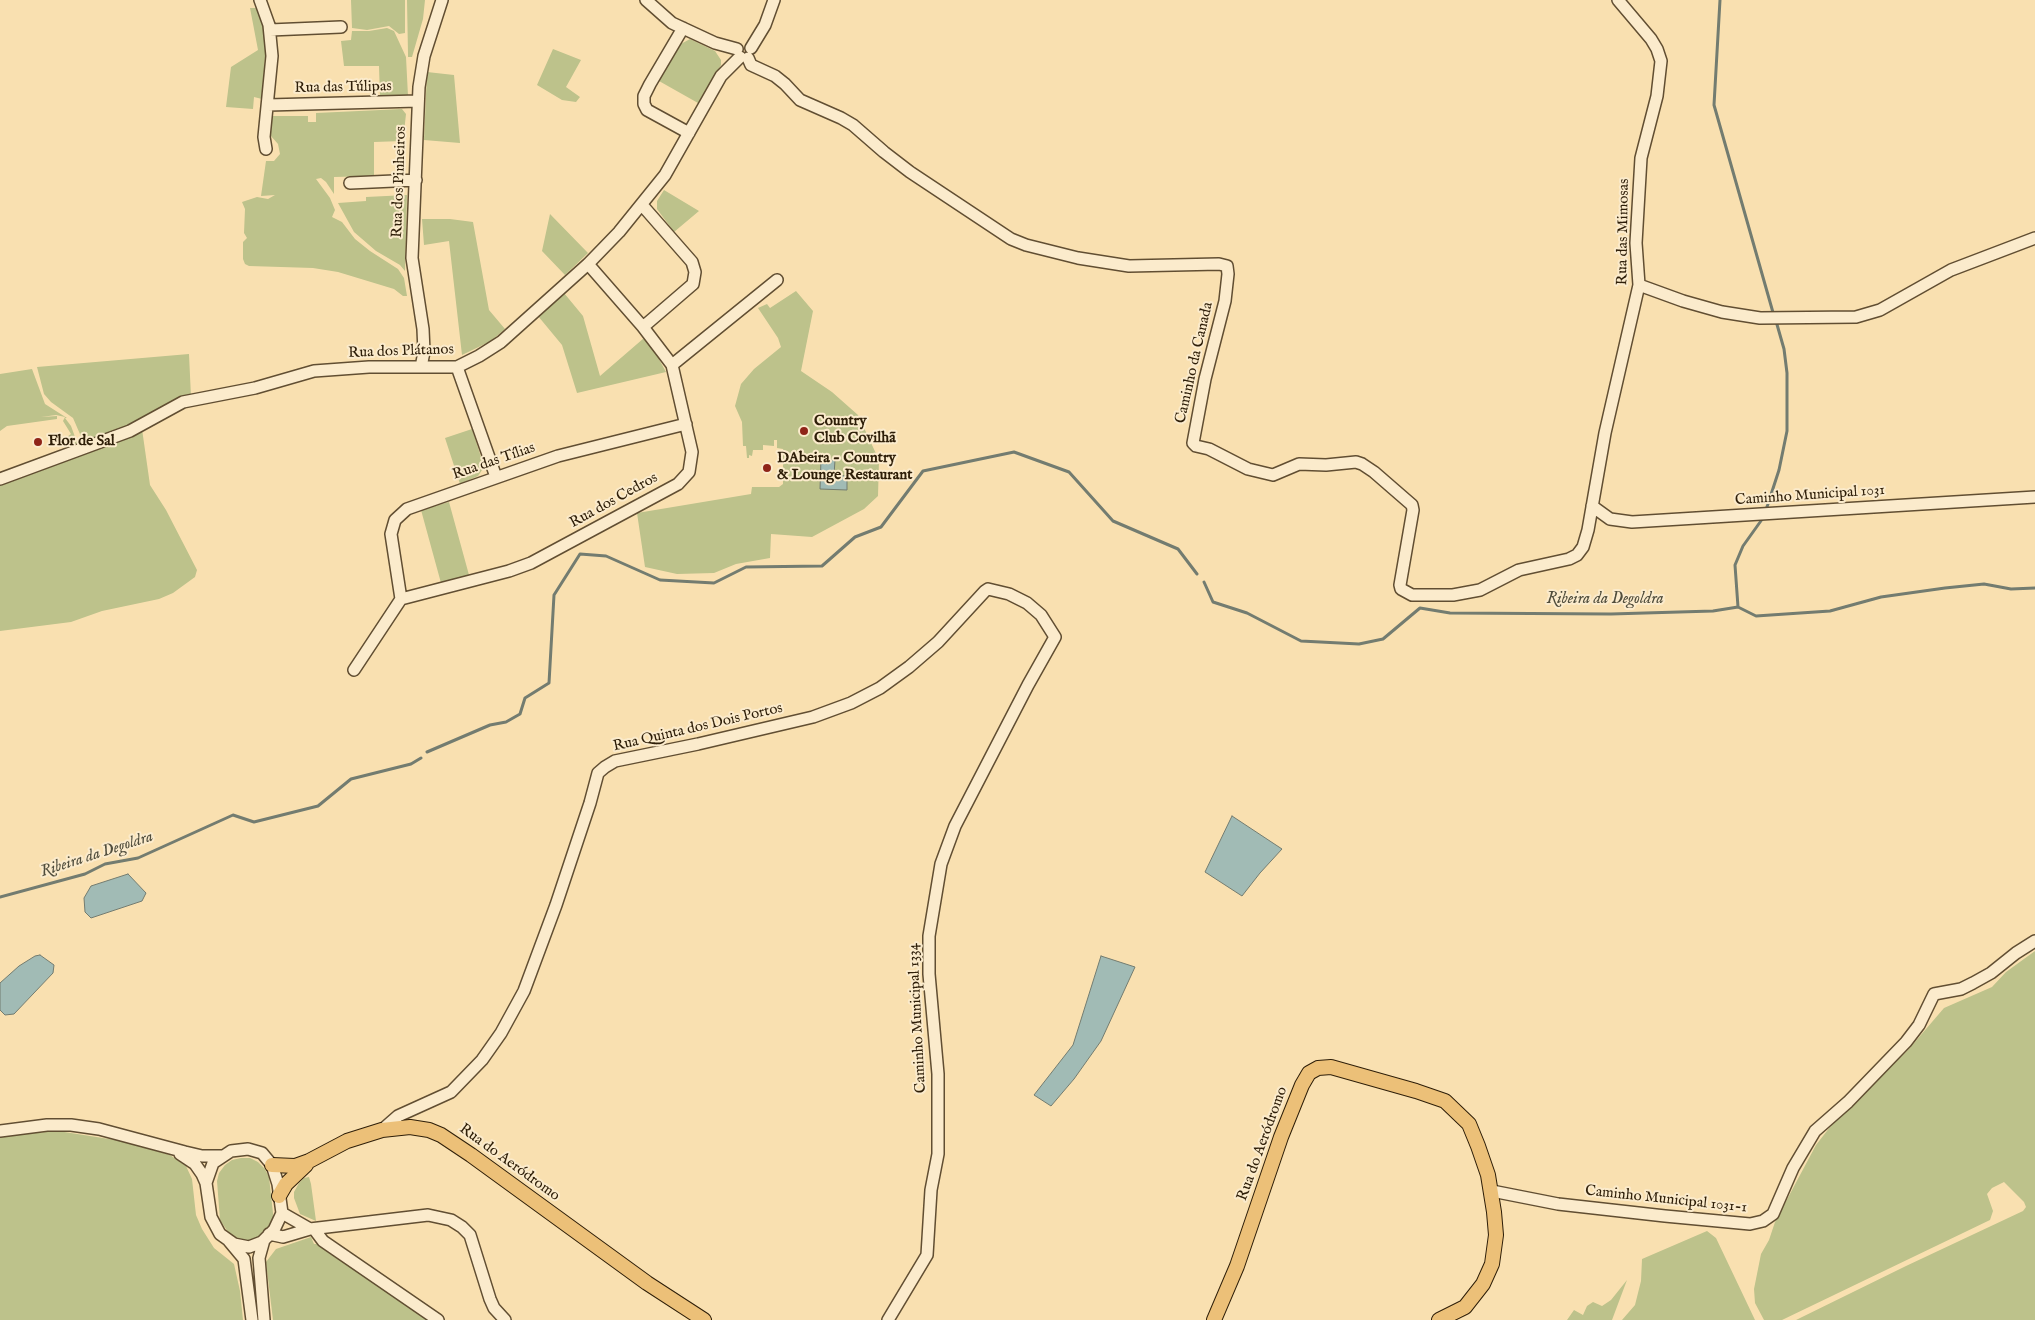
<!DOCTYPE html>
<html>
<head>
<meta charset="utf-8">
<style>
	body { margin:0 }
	canvas { display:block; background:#f9e0b0 }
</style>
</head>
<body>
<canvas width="2035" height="1320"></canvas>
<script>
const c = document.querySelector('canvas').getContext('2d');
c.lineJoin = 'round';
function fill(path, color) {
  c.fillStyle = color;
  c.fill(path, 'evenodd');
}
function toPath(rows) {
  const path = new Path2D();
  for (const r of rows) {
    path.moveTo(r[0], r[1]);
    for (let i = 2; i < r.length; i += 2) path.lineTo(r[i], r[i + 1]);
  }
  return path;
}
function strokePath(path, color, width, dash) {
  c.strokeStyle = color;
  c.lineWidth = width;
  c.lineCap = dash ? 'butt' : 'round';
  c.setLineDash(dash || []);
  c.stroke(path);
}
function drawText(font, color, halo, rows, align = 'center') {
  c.font = font + ' "IM FELL English",serif';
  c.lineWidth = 4;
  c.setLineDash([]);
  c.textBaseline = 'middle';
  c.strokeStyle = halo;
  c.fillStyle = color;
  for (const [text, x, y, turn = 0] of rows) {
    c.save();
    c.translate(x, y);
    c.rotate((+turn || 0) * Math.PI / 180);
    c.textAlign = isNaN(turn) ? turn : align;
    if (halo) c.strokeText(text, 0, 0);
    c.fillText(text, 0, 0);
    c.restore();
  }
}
fill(toPath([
	[351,0,405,0,405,33,399,34,389,26,367,30,352,28],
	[407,0,425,0,423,19,412,57,408,57,408,54],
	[250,8,257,8,264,27,266,43,262,99,254,97,253,109,226,107,231,67,258,50],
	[387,28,394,31,406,57,408,96,380,97,379,66,344,66,341,41,351,40,352,31,369,31],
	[690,39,715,51,721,60,721,65,698,103,659,81,679,45],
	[553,49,581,60,566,87,580,97,576,102,562,100,537,85],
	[427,72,454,75,460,143,424,140],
	[402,109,406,114,403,141,374,142,374,176,334,177,334,194,326,182,321,178,316,179,330,198,335,210,332,217,342,222,355,239,370,251,398,269,404,278,407,296,403,296,394,289,338,272,313,268,249,266,245,264,243,259,243,242,247,238,244,233,245,209,242,202,257,197,268,199,275,195,261,196,266,161,274,161,280,154,278,144,270,135,272,116,308,116,308,122,316,122,316,113],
	[664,190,699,211,674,232,657,209,657,201],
	[407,195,405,271,400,265,376,251,354,232,338,203,366,201,366,197],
	[550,214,588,253,565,275,542,251],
	[422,219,450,219,473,222,489,310,505,329,491,341,462,355,449,241,424,245],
	[796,291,813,311,801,371,832,392,858,415,879,460,878,496,864,509,812,537,771,534,770,558,736,564,714,573,677,574,645,567,637,513,751,494,752,487,779,487,783,484,783,449,777,448,777,440,774,440,774,446,763,445,763,450,753,450,752,456,749,455,749,458,747,458,746,446,743,446,742,422,735,406,741,384,754,369,781,347,778,338,758,308,767,304,770,308],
	[564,293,583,316,600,376,644,338,654,350,666,372,577,393,562,345,538,316],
	[189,354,191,397,115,432,83,441,73,418,51,402,44,394,37,367],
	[32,369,45,404,67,418,65,418,71,426,78,445,41,459,70,446,67,437,71,434,63,421,65,417,56,415,41,417,57,416,57,419,7,426,0,431,0,374],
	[142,429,150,485,166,510,197,570,195,577,173,593,159,599,102,611,71,622,0,631,0,485,62,462],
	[472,429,481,457,482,470,478,476,460,484,445,438],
	[449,502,469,575,441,583,421,510],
	[2035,951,2035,1320,1796,1320,1906,1266,2023,1211,2026,1207,2024,1202,2004,1182,1992,1188,1987,1194,1993,1211,1990,1220,1782,1320,1764,1320,1755,1303,1754,1289,1761,1254,1769,1240,1775,1222,1816,1145,1830,1127,1908,1050,1944,1008,1992,987,2006,972],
	[58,1131,122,1141,170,1155,186,1166,192,1179,196,1215,202,1229,214,1248,234,1264,240,1291,243,1320,0,1320,0,1136],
	[241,1158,250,1158,258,1162,265,1169,269,1177,273,1213,273,1221,269,1230,255,1241,247,1242,238,1240,230,1235,220,1220,217,1181,219,1173,225,1165,232,1160],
	[309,1177,311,1184,316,1221,300,1214,294,1198,294,1192,299,1183,304,1178],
	[1707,1231,1716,1238,1755,1320,1622,1320,1635,1305,1641,1281,1642,1259],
	[311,1237,314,1244,329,1244,429,1320,273,1320,266,1262,276,1249],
	[1627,1280,1612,1320,1567,1320,1574,1310,1583,1315,1587,1306,1593,1302,1602,1306,1611,1300]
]), '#bdc28b');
const water = toPath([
	[821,459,835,460,834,475,847,476,847,490,820,489,821,459],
	[1232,816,1282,849,1260,873,1242,896,1205,872,1232,816],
	[128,874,146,893,142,901,91,918,85,912,84,898,91,886,128,874],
	[40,955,54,965,53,973,14,1014,5,1015,0,1010,0,983,19,966,35,956,40,955],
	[1101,956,1135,967,1101,1041,1074,1079,1051,1106,1034,1095,1073,1045,1101,956]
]);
fill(water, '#a1bbb5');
strokePath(water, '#737c70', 1);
strokePath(toPath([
	[1720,0,1714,105,1774,316],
	[1766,510,1779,470,1787,431,1787,373,1784,349,1776,321],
	[1204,582,1213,602,1247,613,1301,641,1359,644,1383,639,1420,608,1450,613,1611,614,1713,611,1738,607,1756,616,1830,611,1881,597,1945,588,1984,584,2011,589,2035,588],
	[1738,607,1735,565,1743,546,1763,518],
	[427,752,490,725,506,722,520,714,525,698,549,683,554,595,580,554,606,556,660,580,714,583,746,567,822,566,855,537,881,527,923,471,1014,452,1069,472,1113,521,1178,549,1197,574],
	[0,897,85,874,105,864,138,858,233,815,254,822,318,806,351,779,411,764,421,758]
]), '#737c70', 3);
const minor = toPath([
	[260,0,269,25,272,56,264,137,266,149],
	[646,0,672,23,715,43,737,49],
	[683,28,650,84,644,96,644,104,647,110,689,133],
	[270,30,341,27],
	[751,48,765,25,774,0],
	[748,58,751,65,775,76,785,84,800,100,841,118,853,125,884,152,910,172,1011,239,1026,245,1078,258,1129,266,1219,264,1227,266,1228,274,1225,301,1205,379,1193,443,1196,446,1209,449,1248,469,1273,475,1299,464,1326,465,1356,462,1362,464,1374,472,1412,505,1413,510,1400,585,1401,589,1412,595,1453,595,1480,590,1519,570,1569,559,1577,555,1583,547,1588,530,1605,433,1639,285,1636,243,1641,158,1657,96,1661,61,1657,49,1651,39,1618,0],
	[268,105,418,101],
	[350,183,416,180],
	[642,205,692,262,695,272,693,284,643,327],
	[1639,285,1683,301,1722,312,1760,318,1856,317,1880,310,1951,270,2035,238],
	[672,365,777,280],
	[421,367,424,352,423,329,412,258,419,87,424,56,442,0],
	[457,367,496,477],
	[0,479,130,431,183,402,255,388,314,371,369,367,457,367,479,356,501,342,588,264,619,232,665,175,721,76,740,57],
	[1592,506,1610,519,1632,522,2035,497],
	[401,599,391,534,395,520,407,509,558,456,686,424],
	[354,670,401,599,509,571,531,563,678,484,689,472,692,452,672,365,643,327,588,264],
	[382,1130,398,1116,451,1092,482,1060,501,1033,524,991,556,905,590,803,598,773,605,767,615,761,698,744,813,717,851,703,880,688,909,667,938,642,985,591,988,589,1009,594,1027,603,1041,615,1055,637,1028,685,955,826,941,864,929,936,929,974,938,1074,938,1154,931,1190,927,1255,888,1320],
	[0,1131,47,1125,71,1125,99,1129,185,1152,202,1156,223,1156],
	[248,1149,262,1153,272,1165,278,1184,282,1213,274,1230,262,1242,249,1247,234,1244,220,1234,211,1217,206,1183,213,1163,231,1151,248,1149],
	[180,1154,195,1164,202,1174,206,1183],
	[1492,1191,1558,1204,1665,1216,1750,1224,1763,1221,1773,1214,1793,1168,1815,1131,1848,1102,1906,1042,1919,1025,1934,994,1961,989,1973,983,1991,973,2016,953,2035,941],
	[282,1213,310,1229],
	[314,1229,323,1241,438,1320],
	[269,1234,283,1237,310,1229,428,1215,451,1220,462,1227,470,1235,490,1299,494,1308,505,1320],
	[264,1240,259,1258,264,1320],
	[229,1241,244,1259,252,1320]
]);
const major = toPath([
	[272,1165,295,1166,309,1161,347,1141,382,1130,410,1127,429,1130,441,1135,471,1155,647,1283,704,1320],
	[279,1196,286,1184,306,1165],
	[1214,1320,1237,1266,1281,1137,1302,1085,1309,1073,1318,1068,1331,1067,1416,1091,1445,1101,1469,1124,1478,1146,1488,1175,1494,1212,1496,1235,1492,1264,1483,1284,1465,1307,1439,1320]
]);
strokePath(minor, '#614e32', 14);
strokePath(major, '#2e1e08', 16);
strokePath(minor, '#fbebcc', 11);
strokePath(major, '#ecc078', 14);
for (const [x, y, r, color] of [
	[804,431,5,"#8f2418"],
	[38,442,5,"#8f2418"],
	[767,468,5,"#8f2418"]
]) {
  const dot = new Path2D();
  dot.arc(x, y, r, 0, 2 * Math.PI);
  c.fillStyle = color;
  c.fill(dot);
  strokePath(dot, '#fbebcc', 2);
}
drawText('15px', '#2e1e08', '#fbebcc', [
	["Rua das Túlipas",343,88,-1],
	["Rua dos Pinheiros",400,182,-88],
	["Rua das Mimosas",1624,232,-89],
	["Rua dos Plátanos",401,352,-2],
	["Caminho da Canada",1195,363,-77],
	["Rua das Tílias",494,462,-19],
	["Caminho Municipal 1031",1810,496,-4],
	["Rua dos Cedros",614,501,-29],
	["Rua Quinta dos Dois Portos",698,728,-13],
	["Caminho Municipal 1334",918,1018,-93],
	["Rua do Aeródromo",1263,1144,-70],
	["Rua do Aeródromo",509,1163,36],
	["Caminho Municipal 1031-1",1666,1200,6]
]);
drawText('bold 15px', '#2e1e08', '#fbebcc', [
	["Country",814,422],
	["Club Covilhã",814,439],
	["Flor de Sal",48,442],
	["DAbeira - Country",777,459],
	["& Lounge Restaurant",777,476]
], 'left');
drawText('italic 16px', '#504d3c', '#fbebcc', [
	["Ribeira da Degoldra",1605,600],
	["Ribeira da Degoldra",97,855,-18]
]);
</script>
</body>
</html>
